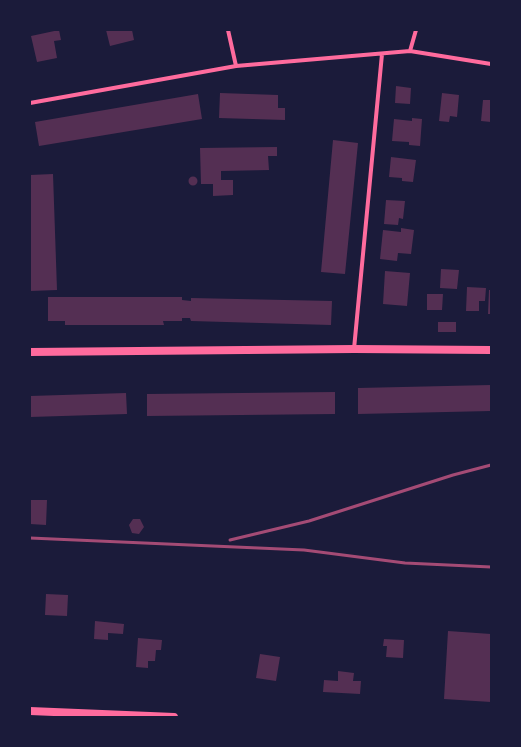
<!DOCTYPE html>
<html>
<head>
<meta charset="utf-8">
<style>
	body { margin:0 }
	#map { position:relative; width:521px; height:747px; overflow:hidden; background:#1b1b3a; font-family:"Source Sans 3",sans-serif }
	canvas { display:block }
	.frame { position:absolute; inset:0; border:31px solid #1b1b3a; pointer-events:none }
</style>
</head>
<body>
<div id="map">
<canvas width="521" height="747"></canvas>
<div class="frame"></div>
</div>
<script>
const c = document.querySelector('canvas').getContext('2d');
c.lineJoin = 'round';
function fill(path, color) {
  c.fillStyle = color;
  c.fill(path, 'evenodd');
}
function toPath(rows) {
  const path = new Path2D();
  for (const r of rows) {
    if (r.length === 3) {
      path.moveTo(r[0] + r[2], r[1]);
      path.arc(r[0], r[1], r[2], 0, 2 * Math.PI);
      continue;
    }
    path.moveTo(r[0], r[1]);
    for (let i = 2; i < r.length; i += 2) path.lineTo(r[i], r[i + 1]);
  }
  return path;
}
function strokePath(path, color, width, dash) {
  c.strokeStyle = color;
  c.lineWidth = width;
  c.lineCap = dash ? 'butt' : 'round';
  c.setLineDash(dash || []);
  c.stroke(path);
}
fill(toPath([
	[59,30,61,40,54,41,57,58,37,62,31,36],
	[106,30,132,30,134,40,110,46],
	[396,86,411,88,410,104,395,103],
	[220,93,278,95,278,108,285,108,285,120,219,118],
	[442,93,459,95,457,117,450,116,449,122,439,121],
	[198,94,202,119,39,146,35,122],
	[483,100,491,100,491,122,481,121],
	[412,118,422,119,420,146,409,145,409,142,392,141,394,119,412,121],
	[333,140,358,143,345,274,321,272],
	[277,147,277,156,268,156,269,170,221,171,221,180,233,180,233,195,213,196,213,184,201,184,200,148],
	[391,157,416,160,413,182,402,181,402,178,389,177],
	[53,174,57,290,30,291,30,175],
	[193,181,4.5],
	[386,200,405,201,403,219,399,218,398,225,384,224],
	[401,228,414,230,411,254,398,253,397,261,380,259,383,230,401,232],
	[441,269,459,270,457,289,440,288],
	[385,271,410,273,407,306,383,304],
	[467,287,486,288,485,301,479,301,479,311,466,311],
	[489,290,491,290,491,314,488,314],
	[427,294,443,294,442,310,427,310],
	[48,297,182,297,182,300,191,301,191,298,332,301,331,325,191,321,190,318,182,318,182,321,163,321,164,325,65,325,65,321,48,321],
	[438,322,456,322,456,332,438,332],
	[491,385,491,411,358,414,358,388],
	[335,392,335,414,147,416,147,394],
	[126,393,127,414,30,417,30,396],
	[30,500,47,500,46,525,30,524],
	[133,519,140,519,144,527,139,534,132,533,129,525],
	[46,594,68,595,67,616,45,615],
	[95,621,124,624,123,634,108,633,108,640,94,639],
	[448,631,491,634,491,702,444,699],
	[138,638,162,640,161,650,156,650,155,661,148,661,148,668,136,667],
	[384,639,404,640,403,658,386,657,387,646,383,646],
	[260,654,280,657,276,681,256,678],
	[338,671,354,673,353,681,361,681,360,694,323,692,324,680,338,681]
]), '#542f53');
strokePath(toPath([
	[228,30,236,66],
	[410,51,416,30],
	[30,103,236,66,410,51,491,64],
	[354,349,382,54]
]), '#ff6b9d', 4);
strokePath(toPath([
	[30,352,354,349,491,350],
	[30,711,174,717]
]), '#ff6b9d', 8);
strokePath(toPath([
	[30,538,304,550,405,563,491,567],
	[230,540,309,521,453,475,491,465]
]), '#a44b75', 3);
</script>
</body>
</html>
